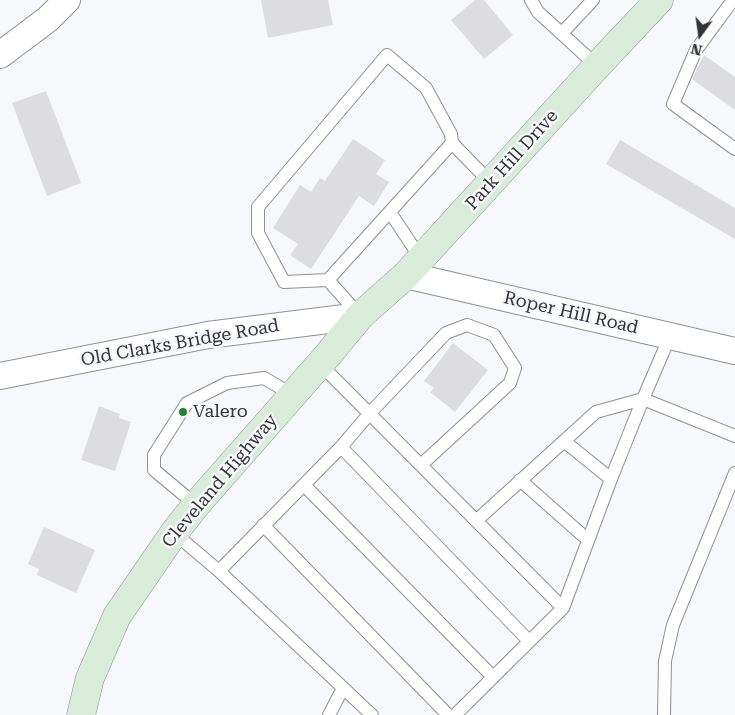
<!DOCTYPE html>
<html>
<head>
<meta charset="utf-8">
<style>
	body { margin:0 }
	#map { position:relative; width:735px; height:715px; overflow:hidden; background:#f7f8fc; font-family:"Roboto Serif",serif }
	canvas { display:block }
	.north { position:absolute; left:675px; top:10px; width:50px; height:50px; -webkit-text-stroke:4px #f7f8fc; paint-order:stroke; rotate:194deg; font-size:14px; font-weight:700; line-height:20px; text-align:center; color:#333335 }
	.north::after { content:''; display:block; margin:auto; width:18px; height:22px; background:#333335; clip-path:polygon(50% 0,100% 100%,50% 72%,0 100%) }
</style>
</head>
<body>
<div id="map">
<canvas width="735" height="715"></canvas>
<div class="north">N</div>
</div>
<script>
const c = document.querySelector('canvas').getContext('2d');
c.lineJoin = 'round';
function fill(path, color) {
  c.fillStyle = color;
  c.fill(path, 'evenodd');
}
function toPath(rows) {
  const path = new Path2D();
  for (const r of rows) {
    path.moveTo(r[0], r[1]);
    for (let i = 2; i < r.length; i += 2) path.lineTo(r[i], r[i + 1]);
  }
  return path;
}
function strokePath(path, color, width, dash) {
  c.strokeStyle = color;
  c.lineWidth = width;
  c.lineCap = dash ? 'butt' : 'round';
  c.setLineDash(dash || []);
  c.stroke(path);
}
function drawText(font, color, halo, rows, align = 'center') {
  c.font = font + ' "Roboto Serif",serif';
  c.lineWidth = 5;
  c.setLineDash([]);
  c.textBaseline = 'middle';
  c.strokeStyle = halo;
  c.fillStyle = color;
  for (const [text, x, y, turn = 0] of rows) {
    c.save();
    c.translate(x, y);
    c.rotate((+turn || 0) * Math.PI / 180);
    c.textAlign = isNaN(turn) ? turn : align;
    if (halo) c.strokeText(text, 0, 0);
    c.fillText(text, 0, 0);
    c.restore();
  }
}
fill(toPath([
	[261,0,328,0,333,25,268,38],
	[475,0,484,0,513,35,484,59,451,20],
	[704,55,735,77,735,110,692,79],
	[46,91,81,183,47,196,12,103],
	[353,139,385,160,376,174,389,182,374,206,359,196,311,269,290,255,298,244,273,228,300,185,311,192,320,178,325,181],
	[620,140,735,208,735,239,606,164],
	[453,343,488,370,455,412,430,392,434,388,424,381],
	[99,406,120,414,119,418,131,422,115,471,81,460],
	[44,527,95,550,76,593,37,575,39,569,28,564]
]), '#dddde1');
const service = toPath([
	[531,0,538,12,597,66],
	[733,0,696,50,673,104,735,149],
	[562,33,593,0],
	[452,143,328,280,284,282,258,233,258,207,387,55,426,88,451,134,452,143,491,183],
	[390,212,421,259],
	[328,280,360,316],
	[320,364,563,608,455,715],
	[564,441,611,479],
	[341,447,529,641],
	[520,480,588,540],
	[304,485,493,677],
	[196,505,154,470,154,455,187,403,227,383,264,378,293,395],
	[476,521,596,412,643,399,735,436],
	[263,525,448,715],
	[174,533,219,571,372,715],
	[219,571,341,447,370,413,446,333,467,325,494,335,515,368,510,383,421,465],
	[563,608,611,479,643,399,670,336],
	[329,715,343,688],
	[664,715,665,661,673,625,735,473]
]);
const minor = toPath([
	[0,55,48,19,67,0],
	[406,275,735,351],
	[0,376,208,335,360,316]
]);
const secondary = toPath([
	[81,715,90,678,117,616,174,533,196,505,327,356,360,316,406,275,597,66,659,0]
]);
strokePath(service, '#8f9093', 14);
strokePath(minor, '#8f9093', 28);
strokePath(secondary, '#8f9093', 29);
strokePath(service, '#fff', 12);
strokePath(minor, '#fff', 26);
strokePath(secondary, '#d8ecd9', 28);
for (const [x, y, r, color] of [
	[183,412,5,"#248233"]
]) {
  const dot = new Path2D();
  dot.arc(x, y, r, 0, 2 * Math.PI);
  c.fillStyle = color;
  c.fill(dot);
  strokePath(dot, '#f7f8fc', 2);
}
drawText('18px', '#333335', '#f7f8fc', [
	["Park Hill Drive",512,160,-48],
	["Roper Hill Road",571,313,13],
	["Old Clarks Bridge Road",180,343,-10],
	["Cleveland Highway",220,481,-50]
]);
drawText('18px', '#333335', '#f7f8fc', [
	["Valero",193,412]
], 'left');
</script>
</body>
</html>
